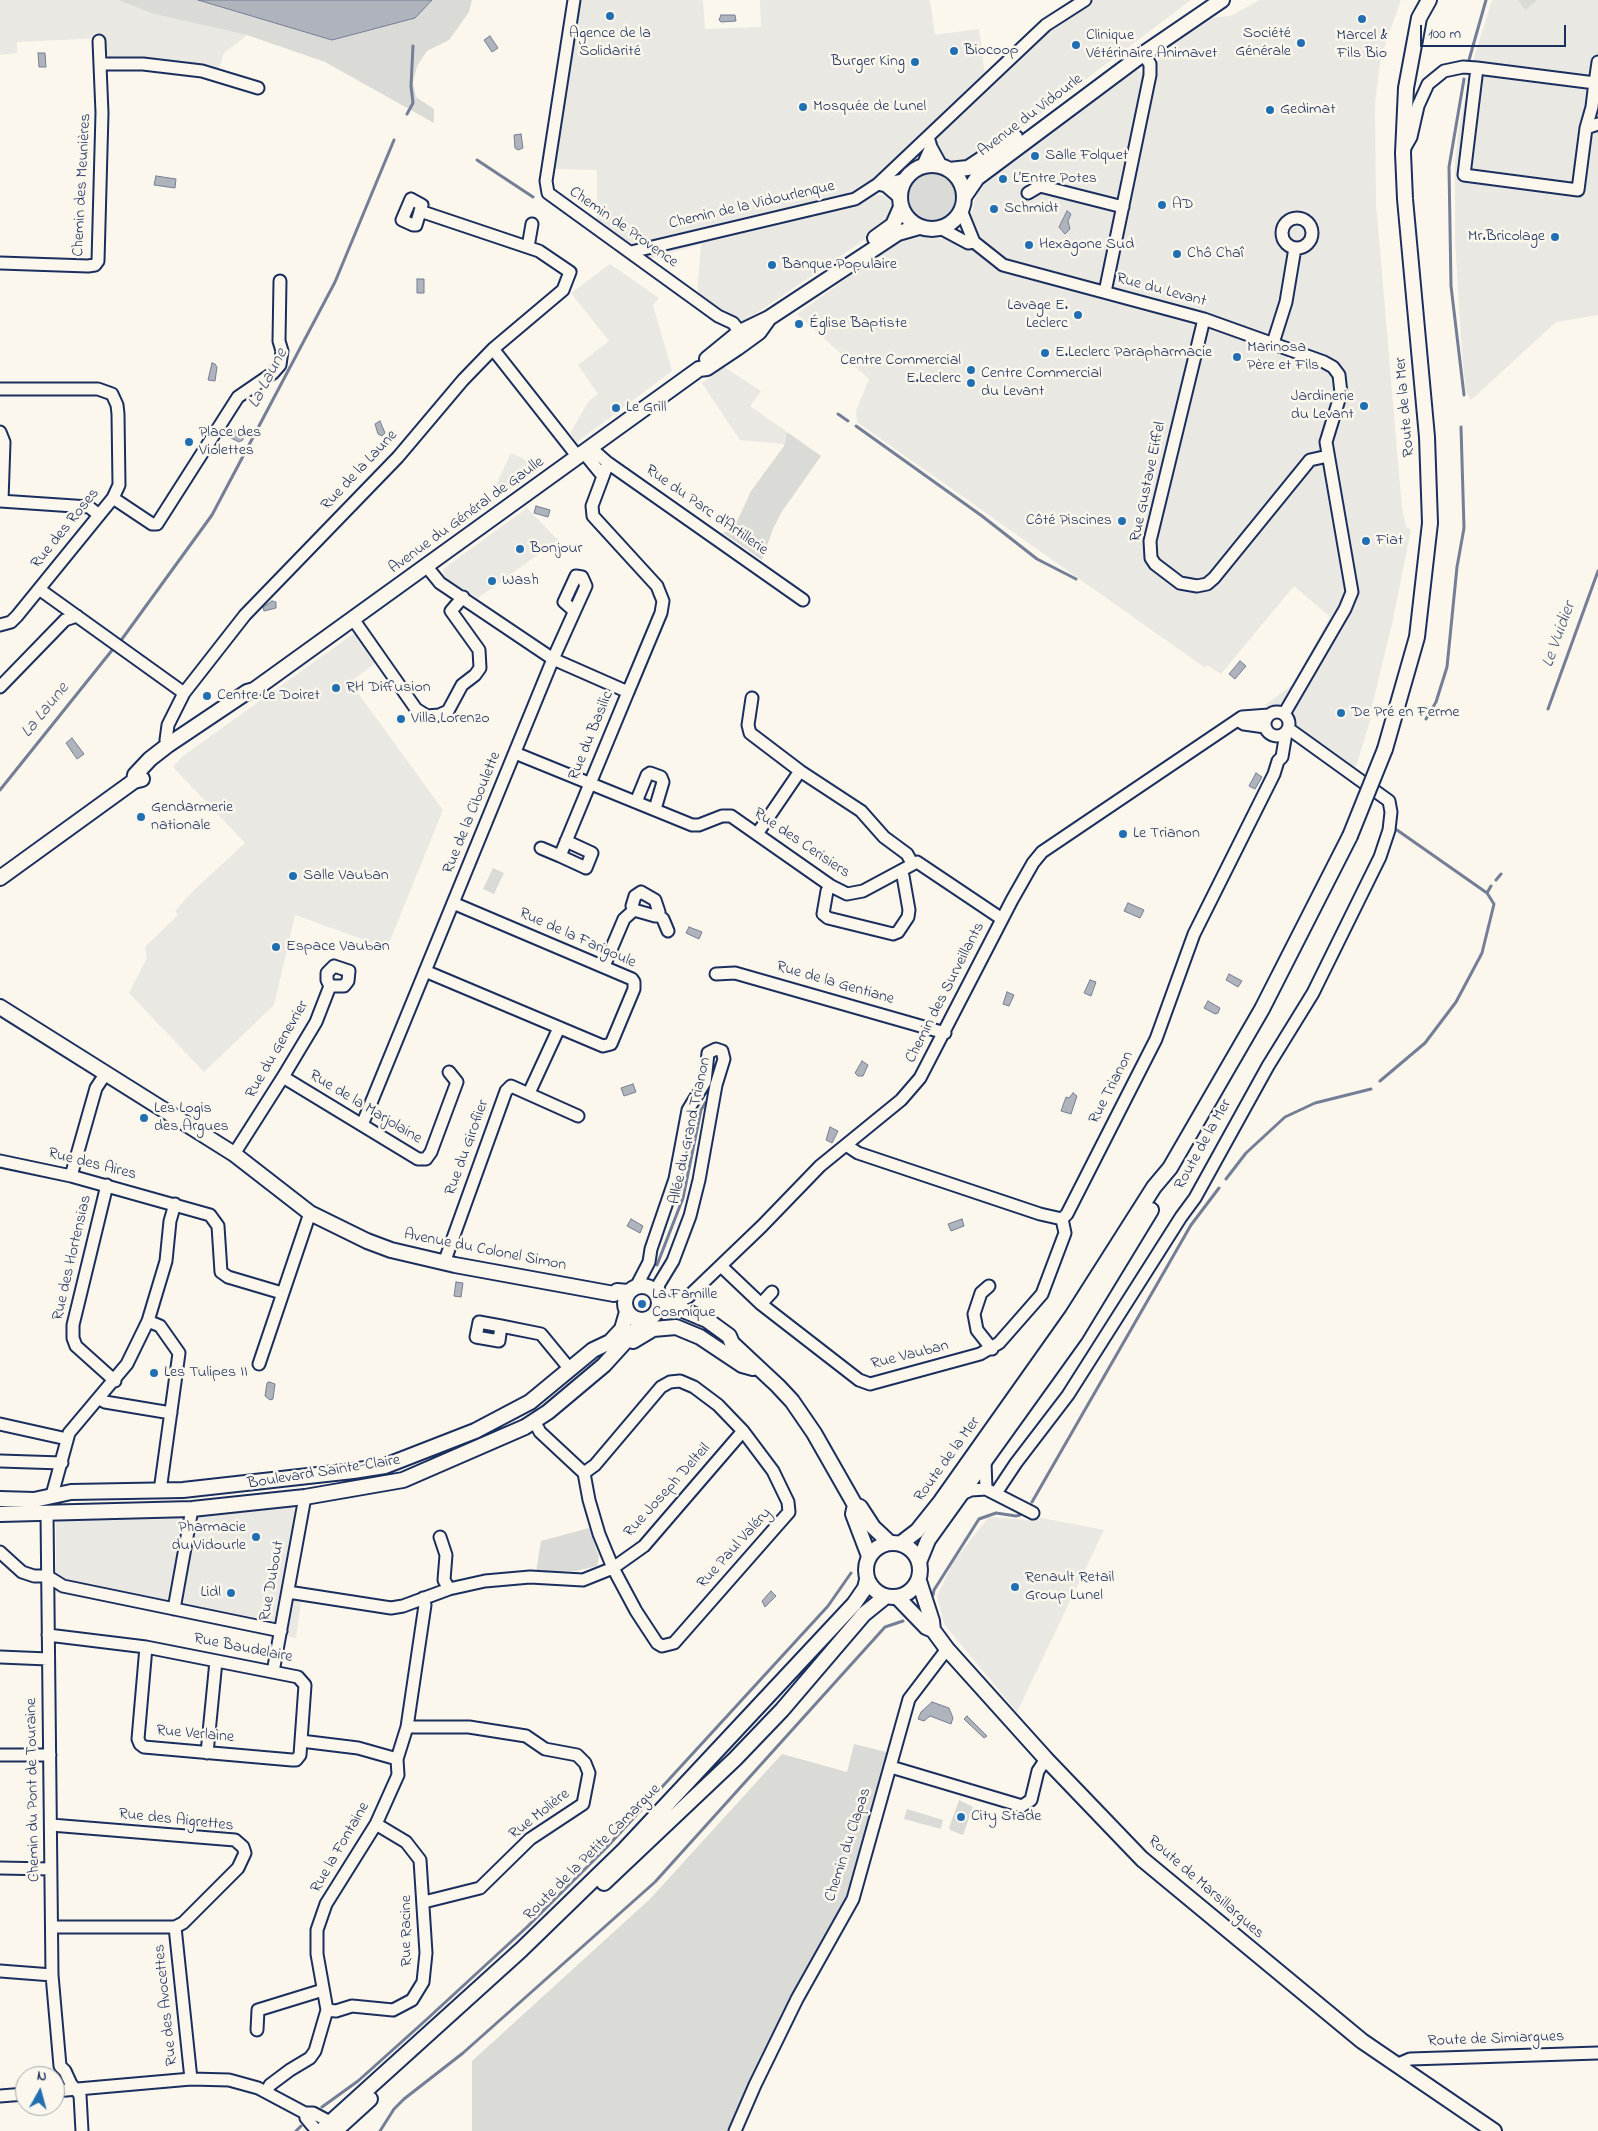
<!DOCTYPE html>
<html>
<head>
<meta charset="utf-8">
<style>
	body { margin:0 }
	#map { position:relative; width:1598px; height:2131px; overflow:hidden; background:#fbf7ec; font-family:"Indie Flower",sans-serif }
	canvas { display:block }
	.north { position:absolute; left:15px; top:2066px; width:50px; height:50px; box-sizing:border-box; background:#fbf7ec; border:1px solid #a1a7b3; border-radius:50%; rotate:7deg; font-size:14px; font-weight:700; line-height:20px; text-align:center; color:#1b2f5e }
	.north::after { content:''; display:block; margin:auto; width:18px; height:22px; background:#1f6fb2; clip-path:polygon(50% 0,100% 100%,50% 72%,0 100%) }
	.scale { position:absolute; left:1420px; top:25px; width:146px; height:22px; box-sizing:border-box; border:2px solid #1b2f5e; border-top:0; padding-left:6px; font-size:15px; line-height:18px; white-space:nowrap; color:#1b2f5e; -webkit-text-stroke:4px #fbf7ec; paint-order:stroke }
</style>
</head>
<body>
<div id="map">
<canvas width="1598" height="2131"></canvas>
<div class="north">N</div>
<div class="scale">100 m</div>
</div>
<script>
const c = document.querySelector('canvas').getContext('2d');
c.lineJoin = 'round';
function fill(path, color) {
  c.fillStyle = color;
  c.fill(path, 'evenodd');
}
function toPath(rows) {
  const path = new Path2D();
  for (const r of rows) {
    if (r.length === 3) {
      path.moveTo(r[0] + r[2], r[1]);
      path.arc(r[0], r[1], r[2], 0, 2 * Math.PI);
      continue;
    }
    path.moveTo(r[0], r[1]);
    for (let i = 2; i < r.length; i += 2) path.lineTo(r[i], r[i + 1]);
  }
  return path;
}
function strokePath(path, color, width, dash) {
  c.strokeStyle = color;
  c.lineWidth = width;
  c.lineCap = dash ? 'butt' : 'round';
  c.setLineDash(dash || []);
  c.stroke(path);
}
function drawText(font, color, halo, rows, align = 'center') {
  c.font = font + ' "Indie Flower",sans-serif';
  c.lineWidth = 5;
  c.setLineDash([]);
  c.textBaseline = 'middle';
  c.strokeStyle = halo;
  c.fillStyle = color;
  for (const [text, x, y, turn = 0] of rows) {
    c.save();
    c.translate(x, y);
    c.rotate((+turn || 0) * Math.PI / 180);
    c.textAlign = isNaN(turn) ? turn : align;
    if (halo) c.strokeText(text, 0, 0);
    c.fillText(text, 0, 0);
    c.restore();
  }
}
fill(toPath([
	[0,0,118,0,154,14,247,35,224,53,218,71,199,64,109,59,102,38,17,42,17,53,0,55],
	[580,0,703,0,705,29,761,27,760,0,930,0,935,35,979,29,985,75,991,85,1055,25,1085,8,1082,0,1191,0,984,156,965,164,951,164,945,161,937,149,934,131,875,195,884,195,897,205,894,214,879,230,742,323,697,296,701,244,649,259,597,222,597,170,553,169],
	[1260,0,1401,0,1381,56,1375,103,1376,204,1402,508,1406,527,1411,530,1392,624,1371,710,1373,711,1356,767,1349,765,1265,705,1292,685,1330,617,1294,586,1221,674,1208,666,1204,667,857,422,856,411,869,379,797,314,909,234,942,239,972,212,979,184,1137,70,1141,73,1161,58,1166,49,1210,18,1230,16],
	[1492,0,1598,0,1598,315,1556,322,1471,400,1466,392,1462,354,1455,240,1455,165,1459,127,1472,64],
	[610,264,659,298,653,305,672,371,577,442,570,433,589,401,598,394,578,365,609,341,571,293],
	[724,367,761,391,750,406,787,432,784,444,740,440,702,383],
	[511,453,541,467,507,492,495,487],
	[527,508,558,540,478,598,445,578,443,569],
	[356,632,377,662,350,682,443,810,387,948,295,915,274,1005,204,1072,129,993,147,958,145,947,178,915,175,911,192,892,245,843,173,767,183,756],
	[289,1505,296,1512,281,1597,301,1602,296,1638,56,1593,56,1521,180,1518],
	[992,1517,1027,1520,1042,1518,1104,1530,1017,1712,944,1624,937,1596,954,1561,988,1518]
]), '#eae8e2');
fill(toPath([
	[118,0,472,0,469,12,449,40,427,51,417,66,413,83,416,97,434,109,434,123,325,62,247,35,154,14],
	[1518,0,1535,0,1536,1,1525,10],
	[932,197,24],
	[787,432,821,456,781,513,773,529,762,560,723,533,734,528,751,491,784,446],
	[493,868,504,873,494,894,483,889],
	[589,1528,599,1557,597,1566,576,1571,536,1572,541,1541],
	[854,1744,890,1753,846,1904,731,2131,472,2131,472,2061,650,1899,782,1754,847,1772],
	[959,1800,973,1807,963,1835,950,1830,949,1828],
	[907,1809,943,1820,941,1829,904,1819]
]), '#dadad7');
const water = toPath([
	[198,0,432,0,415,18,332,40,198,0],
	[721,15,735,15,736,21,721,22,719,20,721,15],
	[490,36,498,48,492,52,484,40,490,36],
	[38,53,45,53,46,67,39,67,38,53],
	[521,134,523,148,518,150,515,148,514,135,521,134],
	[156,176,176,179,175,188,154,185,156,176],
	[1067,211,1071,214,1068,221,1070,229,1065,234,1059,227,1067,211],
	[417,279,424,279,424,293,417,293,417,279],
	[212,363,215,364,217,367,215,381,208,380,212,363],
	[380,421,385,433,382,436,378,434,375,424,380,421],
	[231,429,243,435,243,440,239,442,227,436,231,429],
	[536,506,550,510,548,517,534,513,536,506],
	[272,601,276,602,276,608,264,611,263,607,272,601],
	[1240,661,1246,666,1235,679,1229,674,1240,661],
	[72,738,84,754,77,759,66,743,72,738],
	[1256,773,1262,777,1255,789,1249,786,1256,773],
	[1128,903,1144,910,1140,918,1124,911,1128,903],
	[689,927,702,932,699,939,686,933,689,927],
	[1229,974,1242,981,1238,987,1226,980,1229,974],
	[1090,980,1096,982,1091,996,1084,993,1090,980],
	[1007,992,1014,995,1009,1006,1003,1004,1007,992],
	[1208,1001,1220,1008,1218,1013,1215,1014,1204,1008,1208,1001],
	[862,1061,868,1065,863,1076,858,1076,855,1073,862,1061],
	[633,1084,636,1092,624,1096,621,1088,633,1084],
	[1073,1093,1077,1096,1071,1114,1061,1111,1066,1097,1069,1098,1073,1093],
	[830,1127,838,1131,832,1143,826,1140,830,1127],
	[631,1219,643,1226,640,1233,627,1226,631,1219],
	[962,1219,964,1226,951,1231,948,1224,962,1219],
	[456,1282,463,1283,461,1297,454,1296,456,1282],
	[269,1382,275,1384,273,1399,270,1400,265,1396,267,1383,269,1382],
	[771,1591,776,1596,765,1607,762,1601,771,1591],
	[932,1702,949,1708,953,1718,951,1724,930,1716,924,1721,918,1719,921,1712,932,1702],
	[967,1716,987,1736,984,1738,964,1719,967,1716]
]);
fill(water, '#afb3bb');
strokePath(water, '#747e96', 1);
strokePath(toPath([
	[1469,60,1486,0],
	[407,114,413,103,411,86,413,46],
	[477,160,533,197],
	[1464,395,1451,286,1449,167,1464,79],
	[838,414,848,421],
	[856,426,982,516,1037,559,1076,579],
	[122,639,212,515,335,282,394,140],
	[1548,709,1598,571],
	[1426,719,1436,702,1447,667,1457,567,1464,528,1461,427],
	[0,790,113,649],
	[1496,880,1501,874],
	[1487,893,1491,886],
	[1380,1081,1425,1043,1456,1002,1482,953,1494,904,1487,893,1397,830],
	[1226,1179,1246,1153,1285,1117,1315,1103,1371,1089],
	[657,1265,683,1198,701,1110,706,1102],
	[1032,1502,1191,1225,1219,1188],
	[933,1595,934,1590,979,1519,996,1513,1016,1516,1020,1515],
	[322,2107,358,2081,426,2020,527,1927,607,1847,828,1606,851,1573],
	[296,2131,301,2126],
	[380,2131,394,2109,404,2099,463,2053,655,1882,885,1627,903,1621]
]), '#747e96', 3);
const minor = toPath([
	[574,0,546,181,548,193,718,316,733,323,740,332],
	[101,64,143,64,202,71,258,88],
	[1595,83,1477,68,1464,175,1578,190,1586,128,1592,107,1594,90,1598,62],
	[1586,128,1598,124],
	[928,137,931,147,942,167],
	[1403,151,1411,137,1418,106,1428,84,1444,71,1463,67,1477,68],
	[922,167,931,147],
	[878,184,886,186,900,198],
	[886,186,889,183,906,179],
	[1028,193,1040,186,1123,207],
	[411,199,422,205,416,225,413,225,402,220,411,199],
	[961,210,974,242,1003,265,1204,319,1324,362,1333,367,1339,375,1341,393,1326,442,1352,592,1345,609,1284,714],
	[1297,233,15],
	[940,228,968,243,974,242],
	[528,247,532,224],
	[631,252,855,199,878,184,1046,25,1085,0],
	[0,263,88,266,95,265,98,261,102,113,99,41],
	[1105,292,1150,75,1150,64,1143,54],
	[1204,319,1150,541,1151,558,1155,564,1180,583,1197,586,1207,584,1214,578,1310,460,1328,456],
	[1273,343,1286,302,1295,248],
	[493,349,578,457],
	[0,389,98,389,112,394,117,405,118,414,119,485,113,498,17,616,11,622,0,625],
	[0,432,4,442,2,501],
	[591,448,608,463,803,600],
	[584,453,602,475],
	[608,463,592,506,593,516,657,586,663,601,661,613,628,692],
	[113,498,152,524,157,524,238,397,273,373,280,365,282,351,279,341,280,281],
	[0,501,89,507,99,515],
	[39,589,184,693],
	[353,619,416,709,427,716,439,715,448,711,462,685,475,675,480,668,479,650,451,611,463,597],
	[0,687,65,620,77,616],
	[752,698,748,725,750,733,800,771,861,811,884,837,907,854,912,863],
	[1277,724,12],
	[1239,721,1244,724,1265,727],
	[168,745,166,740,168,725,184,693,245,615,398,457,463,380,493,349,563,290,570,272,539,251,420,211],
	[515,753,692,825,699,825,722,816,731,816,831,886,847,894,863,891,917,862,1002,919],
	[636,802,647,775,650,773,661,777,663,782,655,809],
	[757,834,800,771],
	[566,841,592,853,586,868,560,856,628,692,553,659,586,586,582,577,576,576,564,602,573,610],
	[541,848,560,856],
	[831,886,827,891,823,914,828,918,893,934,898,932,908,917,909,910,903,876,900,872],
	[641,892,655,900,659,912,655,916,634,910,632,906,635,896,641,892],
	[658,915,663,919,668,931],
	[334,966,349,971,348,981,344,986,330,986,327,980,327,973,334,966],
	[604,966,624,919,634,910],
	[425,971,603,1046,611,1044,634,989,634,982,632,979,453,903],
	[716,974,735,973,945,1033],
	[283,1077,418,1159,426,1159,431,1152,457,1082,449,1072],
	[529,1093,559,1028],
	[362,1125,553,659,440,583,427,567],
	[846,1145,858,1153,1040,1214,1062,1219,1067,1214,1156,1039,1194,934,1274,774,1278,761,1282,757,1286,733],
	[234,1154,283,1077,316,1022,330,986],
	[0,1161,71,1176,210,1215,218,1226,221,1272,228,1277,282,1293],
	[71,1176,96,1088,106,1073],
	[107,1185,73,1325,73,1338,76,1346,115,1381],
	[444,1263,506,1091,511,1086,578,1116],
	[721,1266,761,1304,859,1380,870,1384,980,1354,999,1343,1042,1294,1065,1233,1062,1219],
	[989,1286,981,1293,974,1314,977,1330,992,1349],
	[636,1287,649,1262,651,1249,675,1179,688,1110,705,1082,708,1053,716,1049,722,1051,724,1059,716,1085,699,1180,690,1216,673,1261,659,1284,657,1294],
	[761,1304,772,1292],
	[671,1305,688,1297,762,1226,820,1166,901,1100,920,1078,1012,900,1033,863,1042,852,1242,717,1269,715],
	[148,1321,160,1326,179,1353,160,1491],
	[501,1326,499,1341,476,1337,479,1322,501,1326,541,1334,569,1368],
	[259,1364,310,1213],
	[100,1399,105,1402,171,1413],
	[534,1421,540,1432,584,1473,589,1500,599,1534,613,1568,636,1611,657,1643,662,1646,674,1643,789,1512,788,1502,773,1471,743,1431,718,1405,694,1387,680,1381,670,1382,661,1387,595,1465,584,1473],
	[0,1424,67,1439],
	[0,1461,62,1463],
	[985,1462,986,1489],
	[996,1493,1016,1463,1068,1395,1181,1217,1195,1198,1268,1066,1313,993,1380,857,1389,830,1391,812,1389,801,1289,729],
	[962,1494,971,1490,986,1489,1033,1513],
	[52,1495,69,1433,127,1364,148,1321,166,1261,170,1221,175,1204],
	[47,1513,52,1975,60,2066,65,2071,71,2084,80,2095,82,2131],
	[440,1537,446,1555,444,1580,449,1589],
	[0,1552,22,1572,34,1576,47,1576,63,1586,281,1631],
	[288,1592,391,1608,403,1606,449,1589,485,1581,530,1577,583,1580,613,1568,644,1546,743,1431],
	[174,1609,192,1509],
	[48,1635,146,1647,298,1677,305,1685,301,1741,358,1748,397,1759],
	[146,1647,138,1739,140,1744,144,1747,292,1760,296,1760,300,1755,301,1741],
	[0,1657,48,1659],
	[273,1672,305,1497],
	[407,1727,469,1727,526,1736,545,1749,577,1755,585,1763,589,1773,583,1804,530,1839,480,1888,424,1902],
	[207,1753,216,1661],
	[0,1755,50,1755],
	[891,1767,1022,1806,1031,1800,1038,1771,1046,1759],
	[51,1825,235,1840,243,1847,245,1853,238,1868,183,1923,175,1927,52,1927],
	[0,1868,51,1869],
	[175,1927,191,2079],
	[0,1971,52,1975],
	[327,2010,336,2011,352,2006,393,2010,412,2000,423,1982,426,1953,420,1860,406,1842,376,1824],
	[257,2030,258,2010,323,1990],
	[1396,2065,1410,2059,1598,2053],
	[55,2091,191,2079,229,2080,258,2088,305,2113,313,2113,330,2122],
	[266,2092,270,2085,290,2070,310,2058,315,2051,327,2010,317,1954,317,1930,326,1904,376,1824,398,1775,397,1759,407,1727,425,1605,423,1598],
	[0,2096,25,2094],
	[305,2113,306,2118,317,2131],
	[735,2131,755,2085,797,1999,853,1899,909,1699,947,1649]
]);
const major = toPath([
	[932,197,32],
	[949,170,968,168,1015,137],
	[964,197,977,178,1143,54,1222,0],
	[875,238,893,225,901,207],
	[707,359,740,332,769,318,898,233,919,227],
	[1385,749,1417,637,1430,523,1427,437,1405,199,1403,153,1406,88,1419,18,1429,0],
	[134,781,135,775,150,759,168,745,247,692,254,690,699,369,707,368,737,348,759,332,769,318],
	[0,878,134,781,142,779],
	[0,1007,234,1154,310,1213,367,1241,391,1250,455,1265,614,1294,617,1291,628,1292],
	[642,1303,17],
	[659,1300,707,1320,729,1336,732,1343,778,1386,792,1401,814,1433,855,1505,860,1507,873,1527,890,1543],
	[633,1341,653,1329,676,1327,700,1337,742,1365,753,1368],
	[0,1499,34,1500,71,1492,183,1490,353,1471,385,1466,475,1431,530,1402,593,1350,610,1342,622,1329,627,1312],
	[855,1505,853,1514,869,1556],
	[0,1514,192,1509,305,1497,403,1480,525,1427,548,1412,604,1365,644,1321],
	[893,1570,27],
	[900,1544,917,1531,941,1501,1072,1316,1154,1187,1170,1168,1262,1009,1350,836],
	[919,1562,928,1540,1075,1335,1151,1210],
	[919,1581,932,1621,933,1630],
	[898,1598,926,1627,933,1630,947,1649,1046,1759,1142,1859,1362,2041,1494,2131],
	[604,1883,735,1759,782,1710,864,1614,885,1597],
	[321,2131,521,1950,624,1850,854,1604,865,1588,867,1580],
	[335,2131,370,2099]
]);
strokePath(minor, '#1b2f5e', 15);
strokePath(major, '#1b2f5e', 18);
strokePath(minor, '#fbf7ec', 11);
strokePath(major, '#fbf7ec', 14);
const majorBridge = toPath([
	[1350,836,1385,749]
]);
strokePath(majorBridge, '#1b2f5e', 18, []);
strokePath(majorBridge, '#fbf7ec', 14);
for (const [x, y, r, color] of [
	[610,16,5,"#1f6fb2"],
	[1362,19,5,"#1f6fb2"],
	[1301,43,5,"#1f6fb2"],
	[1076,45,5,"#1f6fb2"],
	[954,51,5,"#1f6fb2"],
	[915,62,5,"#1f6fb2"],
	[803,107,5,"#1f6fb2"],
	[1270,110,5,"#1f6fb2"],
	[1035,156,5,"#1f6fb2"],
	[1003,179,5,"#1f6fb2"],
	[1162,205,5,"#1f6fb2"],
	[994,209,5,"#1f6fb2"],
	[1555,237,5,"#1f6fb2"],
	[1029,245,5,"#1f6fb2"],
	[1177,254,5,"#1f6fb2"],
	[772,265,5,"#1f6fb2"],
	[1078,315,5,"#1f6fb2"],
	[799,324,5,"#1f6fb2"],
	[1045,353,5,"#1f6fb2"],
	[1237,357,5,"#1f6fb2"],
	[971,370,5,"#1f6fb2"],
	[971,383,5,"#1f6fb2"],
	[1364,406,5,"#1f6fb2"],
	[616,408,5,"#1f6fb2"],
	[189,442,5,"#1f6fb2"],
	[1122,521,5,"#1f6fb2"],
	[1366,541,5,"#1f6fb2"],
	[520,549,5,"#1f6fb2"],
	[492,581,5,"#1f6fb2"],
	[336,688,5,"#1f6fb2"],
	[207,696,5,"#1f6fb2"],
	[1341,713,5,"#1f6fb2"],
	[401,719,5,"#1f6fb2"],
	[141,817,5,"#1f6fb2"],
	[1123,834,5,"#1f6fb2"],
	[293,876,5,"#1f6fb2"],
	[276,947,5,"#1f6fb2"],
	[144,1118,5,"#1f6fb2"],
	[642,1304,5,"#1f6fb2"],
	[154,1373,5,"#1f6fb2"],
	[256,1537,5,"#1f6fb2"],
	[1015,1587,5,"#1f6fb2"],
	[231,1593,5,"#1f6fb2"],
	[961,1817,5,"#1f6fb2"]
]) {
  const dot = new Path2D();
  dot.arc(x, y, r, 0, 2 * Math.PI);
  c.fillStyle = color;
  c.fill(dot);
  strokePath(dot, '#fbf7ec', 2);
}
drawText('16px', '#1b2f5e', '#fbf7ec', [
	["Agence de la",610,34,"center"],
	["Solidarité",610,52,"center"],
	["Société",1291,34,"right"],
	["Générale",1291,52,"right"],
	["Clinique",1086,36],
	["Vétérinaire Animavet",1086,54],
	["Marcel &",1362,36,"center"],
	["Fils Bio",1362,54,"center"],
	["Biocoop",964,51],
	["Burger King",905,62,"right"],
	["Mosquée de Lunel",813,107],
	["Gedimat",1280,110],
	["Salle Folquet",1045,156],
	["L’Entre Potes",1013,179],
	["AD",1172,205],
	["Schmidt",1004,209],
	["Mr.Bricolage",1545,237,"right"],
	["Hexagone Sud",1039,245],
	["Chô Chaî",1187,254],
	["Banque Populaire",782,265],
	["Lavage E.",1068,306,"right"],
	["Leclerc",1068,324,"right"],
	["Église Baptiste",809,324],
	["Marinosa",1247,348],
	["Père et Fils",1247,366],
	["E.Leclerc Parapharmacie",1055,353],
	["Centre Commercial",961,361,"right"],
	["E.Leclerc",961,379,"right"],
	["Centre Commercial",981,374],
	["du Levant",981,392],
	["Jardinerie",1354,397,"right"],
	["du Levant",1354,415,"right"],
	["Le Grill",626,408],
	["Place des",199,433],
	["Violettes",199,451],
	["Côté Piscines",1112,521,"right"],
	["Fiat",1376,541],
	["Bonjour",530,549],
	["Wash",502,581],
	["RH Diffusion",346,688],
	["Centre Le Doiret",217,696],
	["De Pré en Ferme",1351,713],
	["Villa Lorenzo",411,719],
	["Gendarmerie",151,808],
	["nationale",151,826],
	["Le Trianon",1133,834],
	["Salle Vauban",303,876],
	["Espace Vauban",286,947],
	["Les Logis",154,1109],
	["des Argues",154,1127],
	["La Famille",652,1295],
	["Cosmique",652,1313],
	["Les Tulipes II",164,1373],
	["Pharmacie",246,1528,"right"],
	["du Vidourle",246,1546,"right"],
	["Renault Retail",1025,1578],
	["Group Lunel",1025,1596],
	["Lidl",221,1593,"right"],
	["City Stade",971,1817]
], 'left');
drawText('16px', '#1b2f5e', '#fbf7ec', [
	["Avenue du Vidourle",1031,116,-37],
	["Chemin des Meunières",83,185,-87],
	["Chemin de la Vidourlenque",752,206,-13],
	["Chemin de Provence",623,228,35],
	["Rue du Levant",1161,291,15],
	["Route de la Mer",1406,407,-95],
	["Rue de la Laune",360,471,-47],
	["Rue Gustave Eiffel",1149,482,-78],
	["Rue du Parc d'Artillerie",706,511,35],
	["Avenue du Général de Gaulle",467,516,-36],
	["Rue des Roses",66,529,-51],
	["Rue du Basilic",592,736,-68],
	["Rue de la Ciboulette",473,813,-68],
	["Rue des Cerisiers",801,844,34],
	["Rue de la Farigoule",577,939,24],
	["Rue de la Gentiane",835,984,16],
	["Chemin des Surveillants",946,993,-63],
	["Rue du Genevrier",278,1050,-60],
	["Rue Trianon",1112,1088,-63],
	["Rue de la Marjolaine",365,1108,31],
	["Allée du Grand Trianon",691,1131,-78],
	["Route de la Mer",1204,1145,-61],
	["Rue du Giroflier",468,1148,-70],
	["Rue des Aires",92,1165,14],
	["Avenue du Colonel Simon",485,1251,11],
	["Rue des Hortensias",73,1258,-77],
	["Rue Vauban",910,1356,-14],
	["Route de la Mer",948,1460,-54],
	["Boulevard Sainte-Claire",324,1473,-9],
	["Rue Joseph Delteil",668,1491,-48],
	["Rue Paul Valéry",735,1549,-48],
	["Rue Dubout",273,1581,-80],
	["Rue Baudelaire",243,1649,11],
	["Rue Verlaine",195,1735,5],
	["Chemin du Pont de Touraine",34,1790,-91],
	["Rue Molière",540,1815,-38],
	["Rue des Aigrettes",176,1821,6],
	["Chemin du Clapas",849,1845,-72],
	["Rue la Fontaine",341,1848,-60],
	["Route de la Petite Camargue",593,1853,-45],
	["Route de Marsillargues",1205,1888,41],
	["Rue Racine",407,1931,-90],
	["Rue des Avocettes",167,2005,-96],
	["Route de Simiargues",1496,2040,-2]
]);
drawText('italic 18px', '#47577a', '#fbf7ec', [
	["La Laune",269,379,-62],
	["Le Vuidier",1560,635,-70],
	["La Laune",46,711,-51]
]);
</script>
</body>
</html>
